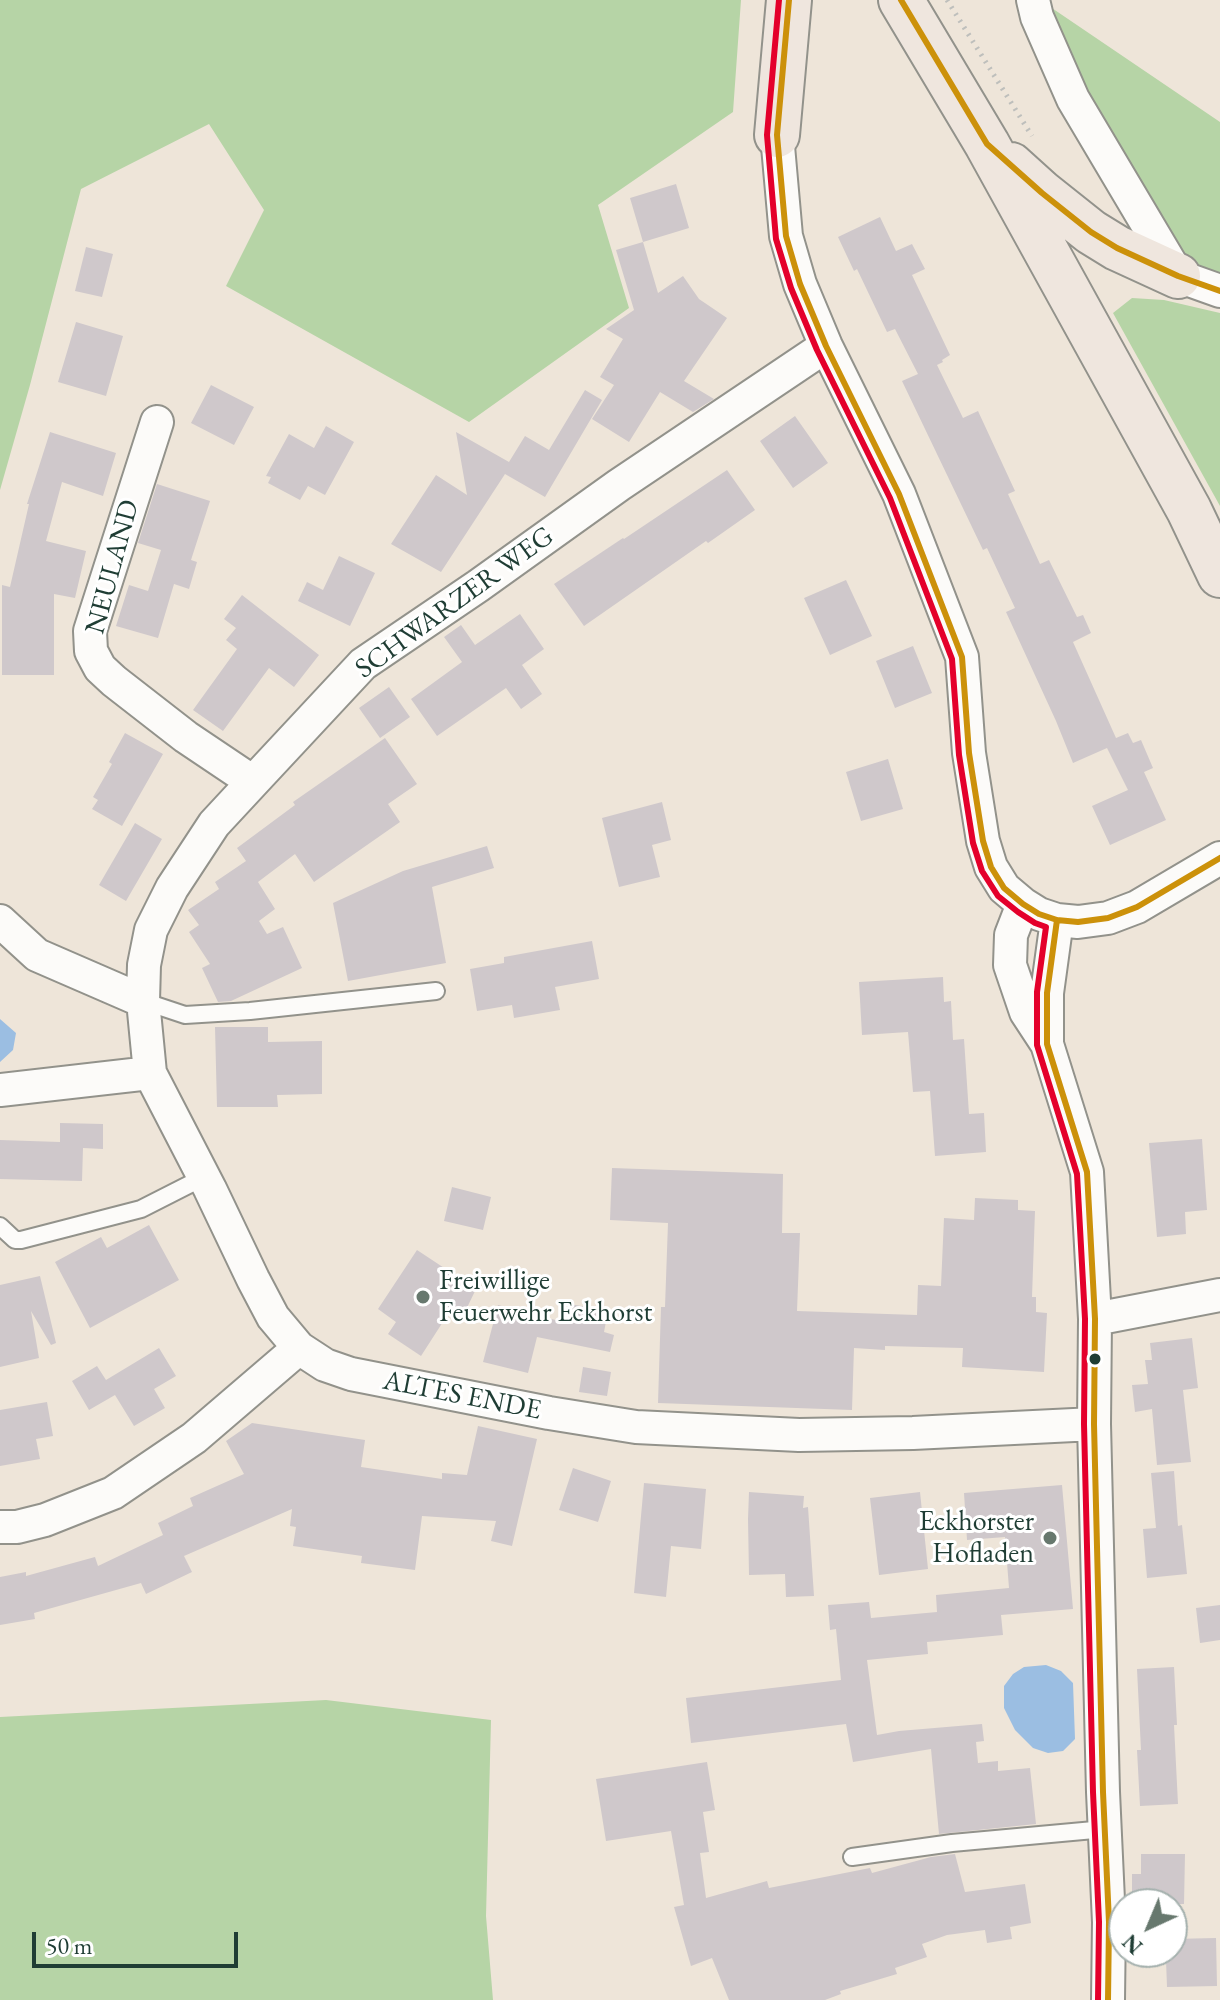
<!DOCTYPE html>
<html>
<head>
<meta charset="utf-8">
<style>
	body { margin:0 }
	#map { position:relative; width:1220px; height:2000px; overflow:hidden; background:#eee5d9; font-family:"EB Garamond",serif }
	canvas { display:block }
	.north { position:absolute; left:1108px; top:1888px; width:80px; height:80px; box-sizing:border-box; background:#fff; border:2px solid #a5b1ae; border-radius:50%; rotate:224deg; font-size:22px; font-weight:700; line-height:32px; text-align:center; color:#1f3d34 }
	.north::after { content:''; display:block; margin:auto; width:28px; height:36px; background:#67786e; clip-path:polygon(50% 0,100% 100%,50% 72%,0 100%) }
	.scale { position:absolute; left:32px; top:1932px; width:206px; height:36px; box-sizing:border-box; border:4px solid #1f3d34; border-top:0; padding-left:10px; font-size:24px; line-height:28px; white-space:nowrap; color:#1f3d34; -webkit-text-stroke:6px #fff; paint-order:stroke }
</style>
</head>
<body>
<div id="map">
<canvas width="1220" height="2000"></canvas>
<div class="north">N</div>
<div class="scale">50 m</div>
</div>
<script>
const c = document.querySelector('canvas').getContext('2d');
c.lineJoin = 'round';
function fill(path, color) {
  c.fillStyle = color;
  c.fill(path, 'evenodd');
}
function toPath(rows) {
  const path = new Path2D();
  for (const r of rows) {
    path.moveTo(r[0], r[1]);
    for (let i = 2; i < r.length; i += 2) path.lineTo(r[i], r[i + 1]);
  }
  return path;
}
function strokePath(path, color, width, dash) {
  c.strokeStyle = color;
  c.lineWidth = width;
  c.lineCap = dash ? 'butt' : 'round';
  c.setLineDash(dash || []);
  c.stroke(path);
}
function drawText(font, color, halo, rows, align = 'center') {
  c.font = font + ' "EB Garamond",serif';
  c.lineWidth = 6;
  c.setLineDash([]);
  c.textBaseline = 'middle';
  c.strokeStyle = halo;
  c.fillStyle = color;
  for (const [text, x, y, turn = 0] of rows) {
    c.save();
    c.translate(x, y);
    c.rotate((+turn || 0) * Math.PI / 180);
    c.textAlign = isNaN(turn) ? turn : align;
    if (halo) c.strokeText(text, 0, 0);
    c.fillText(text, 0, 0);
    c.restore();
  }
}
fill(toPath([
	[0,0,741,0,733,112,598,205,629,308,469,422,226,286,264,210,209,124,81,189,30,385,0,490],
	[1040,0,1220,122,1220,276,1187,261,1091,106],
	[1132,298,1164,300,1220,313,1220,506,1113,313],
	[326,1700,491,1720,486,1916,493,2000,0,2000,0,1717]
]), '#b6d4a6');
fill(toPath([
	[0,1019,16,1033,13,1050,0,1062],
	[1046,1665,1061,1671,1073,1683,1075,1739,1063,1751,1048,1753,1033,1748,1015,1730,1004,1708,1004,1686,1013,1674,1024,1667]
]), '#9bbee2');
fill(toPath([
	[676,184,689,228,643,242,630,198],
	[880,217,896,251,912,244,925,269,912,275,950,355,942,360,943,362,937,365,963,418,978,411,1015,491,1008,494,1040,564,1049,560,1077,617,1083,615,1091,633,1073,642,1116,738,1128,733,1133,743,1141,740,1153,768,1144,772,1166,820,1110,845,1092,806,1128,790,1107,748,1073,763,1056,721,1006,612,1015,608,987,548,983,550,902,381,918,374,895,329,887,332,857,269,854,271,838,237],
	[643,242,658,293,683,276,699,299,727,318,684,381,714,399,693,412,660,392,629,442,592,419,614,385,600,377,623,339,606,329,634,310,616,250],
	[86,247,113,254,102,297,75,291],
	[76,322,123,336,106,396,58,382],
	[211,385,254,407,234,445,191,423],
	[585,390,602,400,545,497,505,474,441,572,391,544,436,475,467,495,456,432,509,462,525,436,549,450],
	[795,416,828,463,793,488,760,441],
	[326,426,354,442,325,495,308,486,300,500,268,483,271,477,266,476,289,434,314,448],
	[50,432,116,453,103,496,62,482,46,541,86,551,75,598,54,594,54,675,2,675,2,585,10,587,29,504,27,504],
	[727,470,755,510,708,543,706,541,584,626,554,584,623,538,624,539],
	[157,484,210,501,191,560,197,562,189,589,174,584,158,638,116,626,129,585,148,591,161,550,138,543],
	[339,556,375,573,350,626,298,601,307,582,323,590],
	[846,580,872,636,830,655,804,598],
	[242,595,319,655,294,687,269,668,223,731,193,710,237,649,226,640,236,628,224,619],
	[520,614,544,649,522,665,542,694,521,709,506,688,437,736,411,699,462,662,444,637,461,625,475,645],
	[913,646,932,693,895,708,876,661],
	[389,687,410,717,380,738,359,708],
	[125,733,163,754,122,826,92,809,98,800,93,797,112,764,109,762],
	[385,738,417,784,388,804,400,822,314,882,295,854,258,882,275,909,259,921,267,934,283,927,302,968,231,1001,218,1002,202,968,210,964,189,932,199,925,188,910,219,889,215,882,246,861,237,848,295,805,293,802],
	[888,759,903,809,861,821,846,772],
	[662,802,671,840,652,845,660,877,619,887,602,818],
	[135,823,162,839,126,901,99,885],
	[487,846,494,868,432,887,446,963,348,981,333,903,403,871],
	[592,941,599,979,555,987,560,1010,514,1018,512,1005,477,1011,470,969,504,963,504,957],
	[943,977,944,1002,951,1001,953,1040,964,1039,969,1114,984,1113,986,1152,935,1156,930,1091,913,1092,908,1032,862,1035,859,982],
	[215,1027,268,1027,268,1042,322,1041,322,1094,277,1095,278,1107,217,1107],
	[60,1123,103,1124,103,1149,83,1148,82,1181,0,1179,0,1140,60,1142],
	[1202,1139,1207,1210,1185,1212,1186,1234,1157,1237,1149,1143],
	[612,1168,783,1174,782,1233,800,1233,797,1311,917,1315,918,1285,941,1286,944,1218,974,1220,975,1198,1018,1200,1018,1210,1035,1211,1032,1297,1036,1297,1036,1312,1047,1313,1044,1372,962,1367,963,1348,885,1346,885,1350,854,1348,852,1410,658,1403,661,1307,665,1307,668,1223,610,1220],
	[452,1187,491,1197,483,1230,444,1221],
	[149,1225,179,1280,90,1328,55,1262,101,1237,107,1248],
	[417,1250,476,1289,462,1318,448,1314,421,1356,388,1334,396,1322,378,1309],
	[40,1276,56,1343,51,1345,31,1311,39,1358,0,1367,0,1285],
	[570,1304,608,1311,604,1332,614,1335,610,1352,537,1337,528,1373,483,1362,498,1305,567,1323],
	[1192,1338,1198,1388,1183,1390,1191,1462,1157,1465,1152,1409,1135,1412,1132,1385,1148,1384,1145,1360,1152,1360,1150,1343],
	[159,1348,176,1376,154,1389,165,1408,134,1426,115,1395,89,1410,72,1381,97,1366,106,1380],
	[583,1367,611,1372,607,1396,579,1392],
	[47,1402,53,1436,36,1439,40,1459,0,1466,0,1410],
	[252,1423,365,1440,361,1467,442,1479,442,1473,467,1475,478,1426,537,1439,512,1546,491,1541,496,1521,422,1516,415,1570,361,1563,362,1556,293,1546,296,1527,290,1526,292,1509,184,1556,192,1572,146,1594,141,1583,34,1613,35,1619,0,1625,0,1577,26,1572,26,1576,95,1557,98,1566,163,1535,158,1523,193,1506,190,1498,244,1474,226,1441],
	[573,1468,611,1481,598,1522,559,1510],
	[1174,1471,1178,1526,1182,1525,1187,1574,1147,1578,1143,1529,1156,1528,1151,1473],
	[644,1483,706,1489,701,1549,671,1546,666,1597,634,1593],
	[1062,1485,1073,1609,1001,1615,1003,1635,927,1642,928,1654,867,1660,877,1735,899,1731,982,1724,984,1741,976,1742,978,1763,998,1761,998,1771,1030,1768,1036,1824,939,1834,931,1749,853,1762,846,1724,691,1743,686,1698,841,1680,836,1629,830,1630,828,1605,869,1602,871,1618,937,1612,936,1595,1009,1588,1005,1537,967,1540,964,1493],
	[749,1492,804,1496,803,1508,808,1507,814,1596,786,1597,785,1574,749,1575,748,1519],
	[920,1492,928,1569,879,1575,870,1498],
	[1220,1605,1220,1640,1200,1643,1196,1608],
	[1174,1667,1177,1725,1174,1725,1178,1804,1140,1806,1137,1750,1141,1750,1137,1669],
	[707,1762,715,1810,703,1812,709,1852,700,1853,706,1898,767,1881,769,1888,870,1868,872,1873,931,1857,955,1854,965,1892,1025,1884,1031,1923,1010,1927,1012,1939,987,1943,985,1930,947,1935,922,1944,927,1957,895,1968,897,1974,840,1991,841,1994,825,2000,729,2000,712,1958,691,1966,674,1907,684,1905,671,1831,606,1841,596,1779],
	[1141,1854,1185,1854,1184,1904,1141,1904,1141,1898,1132,1898,1132,1874,1141,1874],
	[1216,1938,1217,1986,1167,1987,1166,1960,1172,1960,1172,1939]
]), '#cfc8cb');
const service = toPath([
	[143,1001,185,1015,250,1011,436,991],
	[0,1226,15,1240,21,1240,141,1209,204,1177],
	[852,1857,952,1843,1105,1829]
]);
const minor = toPath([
	[1033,0,1037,17,1073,99,1178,276,1220,291],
	[777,135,786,236,800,284,826,346,899,494,962,657,969,753,983,841,991,867,1004,888,1023,904,1039,914,1057,920,1078,922,1108,918,1137,907,1220,858],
	[157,422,90,631,91,651,100,668,114,681,186,737,253,782],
	[1023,904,1011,935,1010,965,1026,1012,1047,1044,1087,1172,1095,1319,1094,1424,1103,1792,1109,1922,1108,2000],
	[0,921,37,955,143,1001],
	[1047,1044,1047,993,1057,920],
	[150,1073,143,1001,144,965,151,930,172,888,214,824,253,782,363,664,478,586,619,485,826,346],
	[0,1090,150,1073,210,1189,253,1279,273,1317,299,1348,325,1365,351,1374,549,1413,636,1427,799,1435,913,1433,1094,1424],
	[1095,1319,1220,1295],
	[0,1527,17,1527,45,1520,113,1493,194,1438,299,1348]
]);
const primary = toPath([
	[901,0,987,144,1189,510,1220,575],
	[777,135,789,0],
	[1011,165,1042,193,1091,232,1117,248,1178,276]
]);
strokePath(service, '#92928b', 20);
strokePath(minor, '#92928b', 36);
strokePath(primary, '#92928b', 48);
strokePath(toPath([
	[947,0,1032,136]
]), '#bebfbc', 5, [2, 6]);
strokePath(service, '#fcfbf9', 16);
strokePath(minor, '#fcfbf9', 32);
strokePath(primary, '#efe6de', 44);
strokePath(toPath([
	[789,0,777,135,786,236,800,284,826,346,899,494,962,657,969,753,983,841,991,867,1004,888,1023,904,1039,914,1057,920,1078,922,1108,918,1137,907,1220,858],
	[901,0,987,144,1042,193,1091,232,1117,248,1178,276,1220,291],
	[1057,920,1047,993,1047,1044,1087,1172,1095,1319,1094,1424,1103,1792,1109,1922,1108,2000]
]), '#cc910a', 6);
strokePath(toPath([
	[779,0,767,135,776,239,791,288,817,350,890,498,952,659,959,755,973,843,982,871,998,896,1018,912,1035,923,1046,927,1037,992,1037,1045,1077,1174,1085,1319,1084,1424,1093,1792,1099,1922,1098,2000]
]), '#e4002b', 6);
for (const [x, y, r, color] of [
	[423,1297,8,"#67786e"],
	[1095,1359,7,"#1f3d34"],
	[1050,1538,8,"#67786e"]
]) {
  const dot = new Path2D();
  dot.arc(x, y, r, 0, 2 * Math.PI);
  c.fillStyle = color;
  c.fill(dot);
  strokePath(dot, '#fff', 3);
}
drawText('28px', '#1f3d34', '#fff', [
	["NEULAND",113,567,-75],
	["SCHWARZER WEG",455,603,-36],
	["ALTES ENDE",462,1396,11]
]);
drawText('28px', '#1f3d34', '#fff', [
	["Freiwillige",439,1281],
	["Feuerwehr Eckhorst",439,1313],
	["Eckhorster",1034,1522,"right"],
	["Hofladen",1034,1554,"right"]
], 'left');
</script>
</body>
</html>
